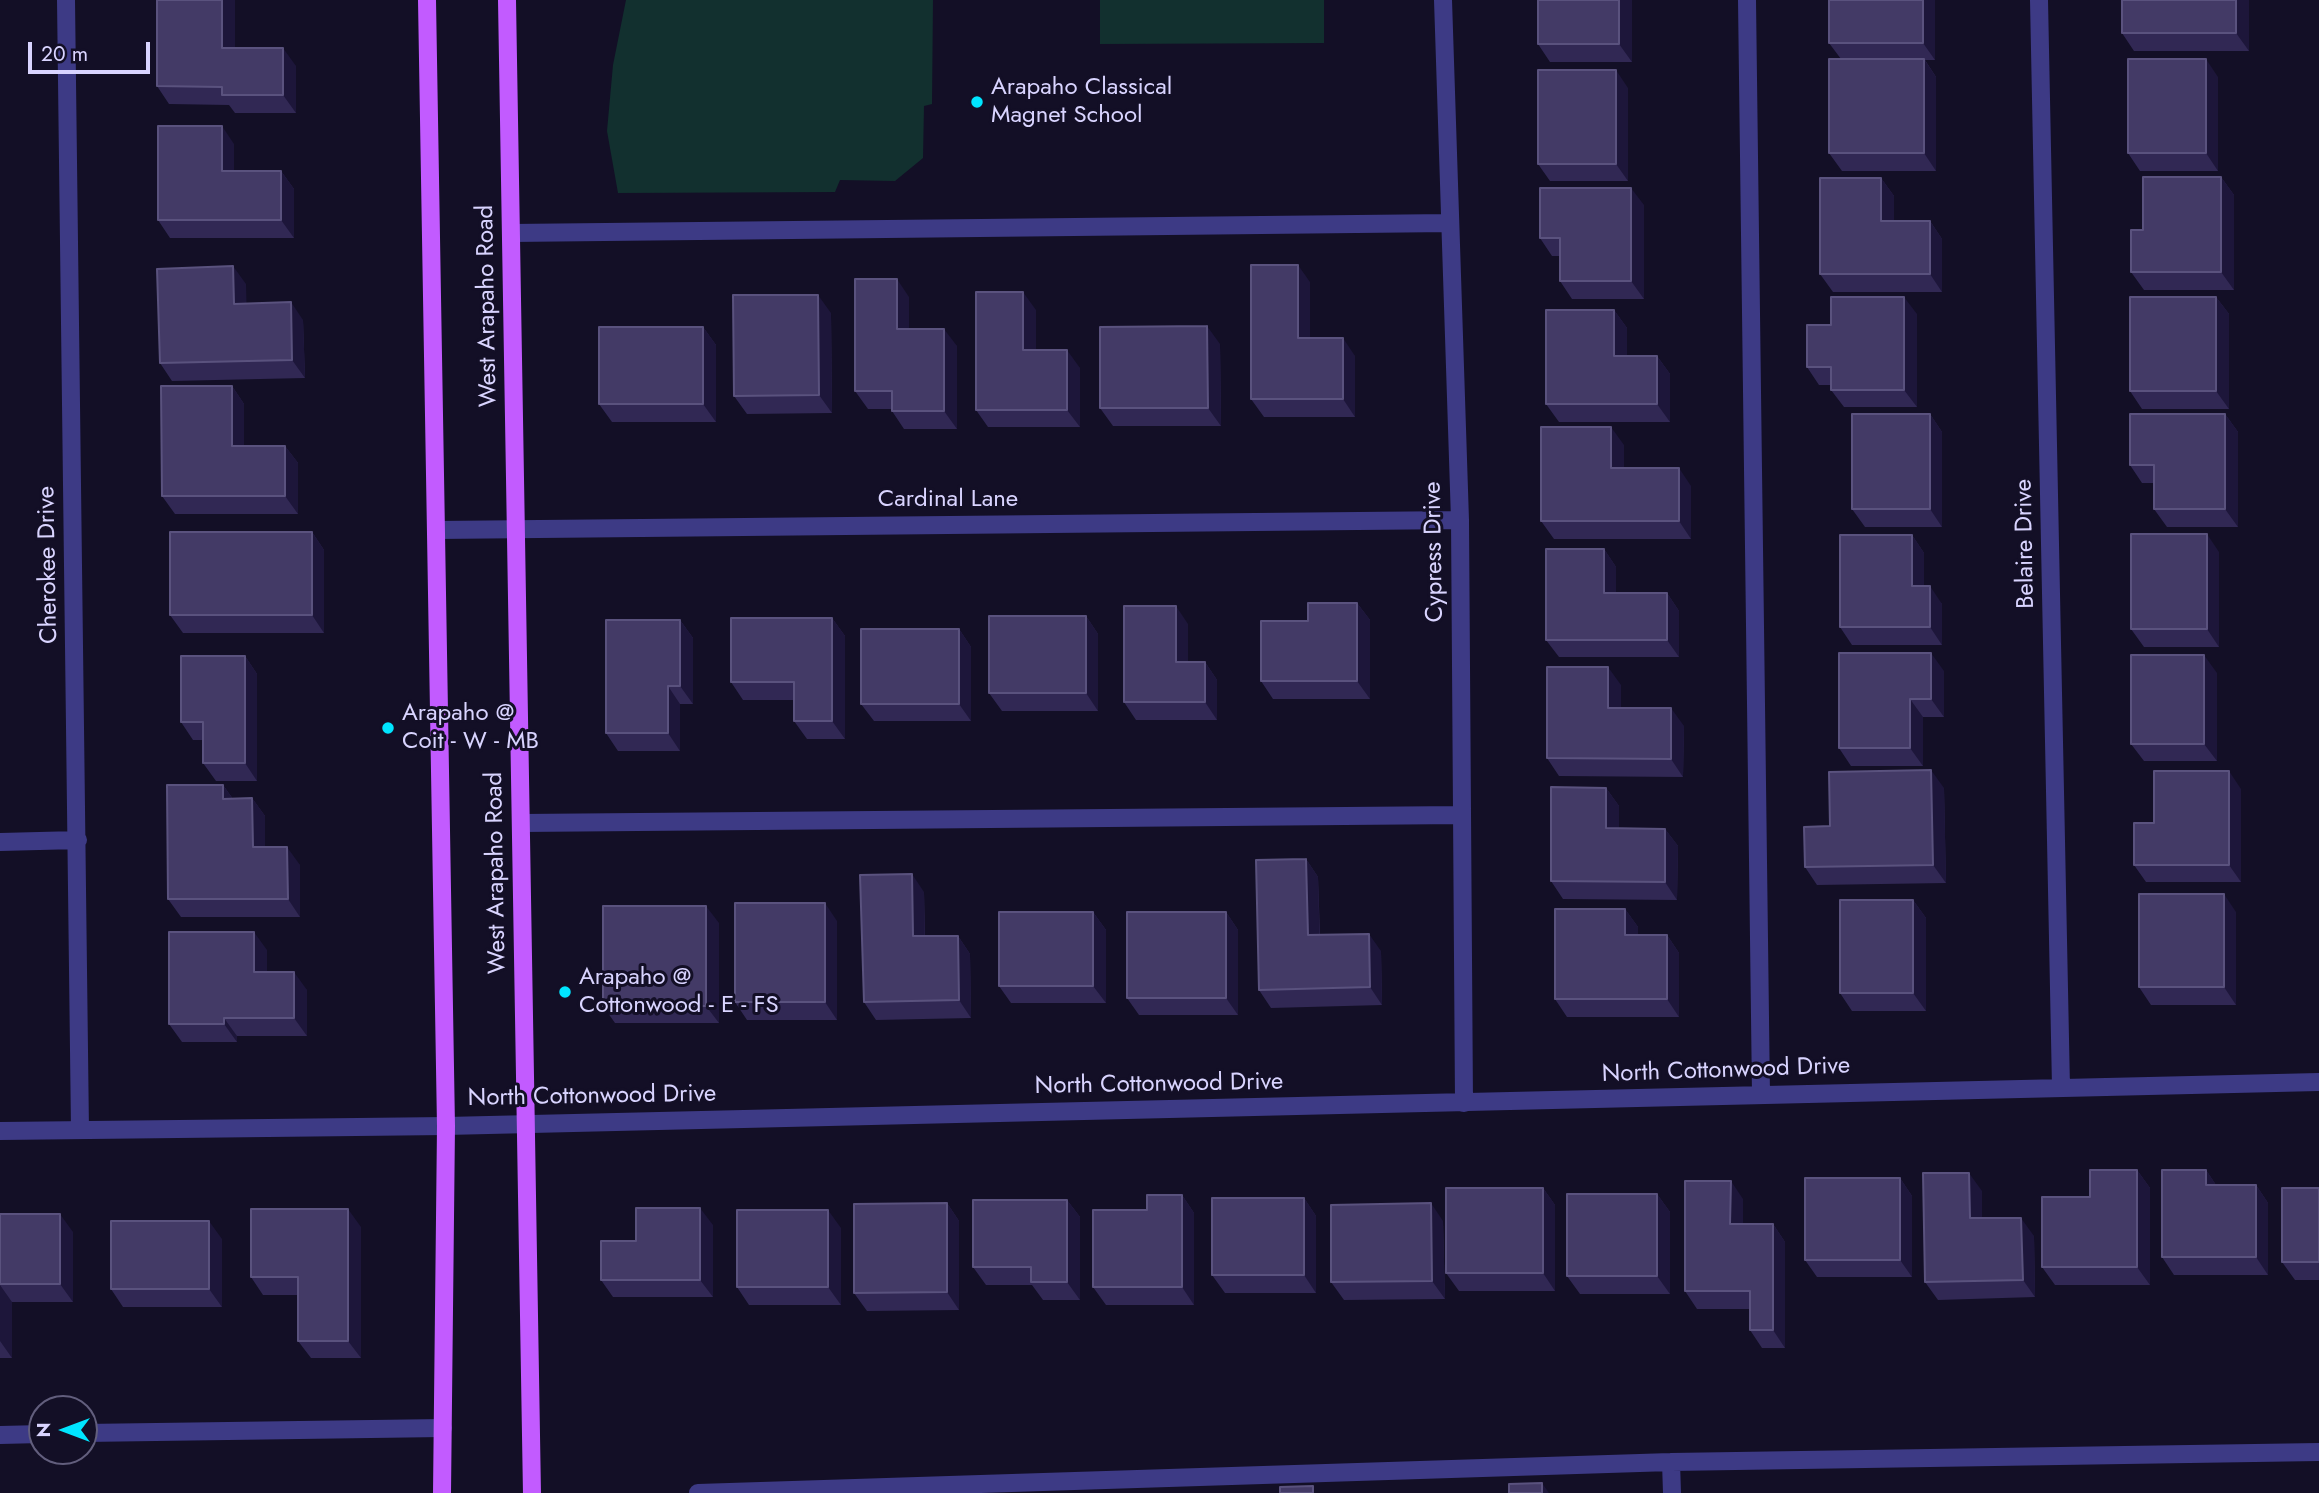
<!DOCTYPE html>
<html>
<head>
<meta charset="utf-8">
<style>
	body { margin:0 }
	#map { position:relative; width:2319px; height:1493px; overflow:hidden; background:#130f26; font-family:Jost,sans-serif }
	canvas { display:block }
	.north { position:absolute; left:28px; top:1395px; width:70px; height:70px; box-sizing:border-box; background:#130f26; border:2px solid #625e7d; border-radius:50%; rotate:270deg; font-size:19px; font-weight:700; line-height:28px; text-align:center; color:#d9d4ff }
	.north::after { content:''; display:block; margin:auto; width:24px; height:32px; background:#00e5ff; clip-path:polygon(50% 0,100% 100%,50% 72%,0 100%) }
	.scale { position:absolute; left:28px; top:42px; width:122px; height:32px; box-sizing:border-box; border:4px solid #d9d4ff; border-top:0; padding-left:9px; font-size:21px; line-height:24px; white-space:nowrap; color:#d9d4ff; -webkit-text-stroke:5px #130f26; paint-order:stroke }
</style>
</head>
<body>
<div id="map">
<canvas width="2319" height="1493"></canvas>
<div class="north">N</div>
<div class="scale">20 m</div>
</div>
<script>
const c = document.querySelector('canvas').getContext('2d');
c.lineJoin = 'round';
function fill(path, color) {
  c.fillStyle = color;
  c.fill(path, 'evenodd');
}
function toPath(rows) {
  const path = new Path2D();
  for (const r of rows) {
    path.moveTo(r[0], r[1]);
    for (let i = 2; i < r.length; i += 2) path.lineTo(r[i], r[i + 1]);
  }
  return path;
}
function strokePath(path, color, width, dash) {
  c.strokeStyle = color;
  c.lineWidth = width;
  c.lineCap = dash ? 'butt' : 'round';
  c.setLineDash(dash || []);
  c.stroke(path);
}
function drawText(font, color, halo, rows, align = 'center') {
  c.font = font + ' Jost,sans-serif';
  c.lineWidth = 6;
  c.setLineDash([]);
  c.textBaseline = 'middle';
  c.strokeStyle = halo;
  c.fillStyle = color;
  for (const [text, x, y, turn = 0] of rows) {
    c.save();
    c.translate(x, y);
    c.rotate((+turn || 0) * Math.PI / 180);
    c.textAlign = isNaN(turn) ? turn : align;
    if (halo) c.strokeText(text, 0, 0);
    c.fillText(text, 0, 0);
    c.restore();
  }
}
fill(toPath([
	[626,0,933,0,932,104,924,106,923,158,895,181,840,180,835,192,618,193,607,131,613,65],
	[1100,0,1324,0,1324,43,1100,44]
]), '#12302f');
strokePath(toPath([
	[66,0,80,1130],
	[1443,0,1460,520,1464,1103],
	[1747,0,1761,1094],
	[2039,0,2061,1087],
	[511,233,1450,223],
	[437,530,1460,520],
	[521,823,1462,815],
	[0,842,78,840],
	[0,1131,446,1126,2319,1082],
	[84,1433,443,1428],
	[0,1435,42,1434],
	[1671,1462,1672,1493],
	[698,1493,1671,1462,2319,1452]
]), '#3d3a85', 18);
strokePath(toPath([
	[427,0,446,1126,442,1493],
	[507,0,532,1493]
]), '#c25bff', 18);
fill(toPath([
	[235,0,235,48,296,66,296,113,235,113,229,105,169,104,157,86],
	[1632,0,1632,62,1550,62,1538,44],
	[1935,0,1935,60,1925,60,1936,77,1936,171,1842,171,1829,153,1841,59,1829,43],
	[2249,0,2249,51,2134,51,2122,33],
	[2218,77,2218,171,2140,171,2128,153],
	[1628,88,1628,181,1550,181,1538,164],
	[234,144,234,171,281,171,294,189,294,238,170,238,158,220],
	[2221,177,2234,195,2234,290,2144,290,2131,272],
	[1881,178,1894,196,1894,221,1930,221,1942,239,1942,292,1833,292,1820,274],
	[1644,205,1644,299,1572,299,1560,281,1560,256,1552,256,1540,238],
	[1310,282,1310,338,1355,356,1355,417,1264,417,1251,399],
	[246,284,246,304,303,320,305,378,172,381,160,363],
	[909,297,909,329,957,346,957,429,904,429,892,411,892,409,868,409,855,391],
	[2216,297,2229,314,2229,409,2142,409,2130,391],
	[1036,310,1036,350,1080,368,1080,427,988,427,976,410],
	[1614,310,1627,328,1627,356,1657,356,1670,374,1670,422,1559,422,1546,404],
	[831,313,832,413,747,414,734,396],
	[1917,314,1917,407,1844,407,1831,390,1831,385,1819,385,1807,367,1831,325],
	[703,327,716,345,716,422,612,422,599,404],
	[1220,344,1221,426,1113,426,1100,408],
	[232,386,244,404,244,446,285,446,298,463,298,514,175,514,162,496],
	[1930,414,1942,432,1942,527,1865,527,1852,509],
	[2225,414,2238,432,2238,527,2167,527,2154,509,2154,483,2142,483,2130,465],
	[1624,445,1624,468,1691,486,1691,539,1554,539,1541,521],
	[312,532,324,550,324,633,183,633,170,615],
	[1912,535,1924,553,1924,586,1942,604,1942,645,1852,645,1840,627],
	[1604,549,1616,567,1616,593,1667,593,1679,611,1679,657,1559,657,1546,640],
	[2219,552,2219,647,2144,647,2131,629],
	[1357,603,1370,620,1370,699,1273,699,1261,681,1308,621],
	[1086,616,1098,634,1098,711,1002,711,989,693],
	[832,618,845,636,845,739,807,739,794,721,794,700,743,700,731,682],
	[680,620,693,638,693,704,680,704,680,751,618,751,606,733],
	[1188,624,1188,662,1205,662,1217,680,1217,720,1136,720,1124,702],
	[959,629,971,647,971,721,874,721,861,704],
	[245,656,257,674,257,781,216,781,203,763,203,740,193,740,181,722],
	[1944,671,1944,717,1923,717,1923,766,1851,766,1839,748],
	[2217,673,2217,761,2144,761,2131,744],
	[1621,685,1621,708,1684,726,1683,777,1559,776,1547,758],
	[223,785,233,799,252,798,265,816,265,847,300,865,300,917,181,917,168,899],
	[1606,788,1619,806,1619,828,1665,829,1678,846,1677,900,1563,899,1551,881],
	[1944,788,1946,883,1817,885,1805,867,1830,826],
	[2241,789,2241,882,2146,882,2134,865,2154,823],
	[1306,859,1318,877,1320,935,1381,951,1382,1005,1271,1008,1259,990],
	[924,892,925,936,958,936,970,954,971,1018,876,1020,864,1002],
	[1913,900,1926,918,1926,1011,1852,1011,1840,993],
	[1625,909,1638,927,1638,935,1667,935,1679,953,1679,1017,1567,1017,1555,999],
	[1093,912,1106,930,1106,1003,1011,1003,999,986],
	[1226,912,1238,930,1238,1015,1139,1015,1127,998],
	[2236,912,2236,1005,2151,1005,2139,987],
	[837,921,837,1020,747,1020,735,1002],
	[719,923,719,1023,615,1023,603,1006],
	[267,950,267,972,307,990,307,1036,237,1036,237,1042,182,1042,169,1024],
	[2137,1170,2150,1188,2150,1285,2055,1285,2042,1267,2090,1197],
	[2206,1170,2216,1185,2256,1185,2268,1203,2268,1275,2174,1275,2162,1257],
	[1900,1178,1912,1196,1912,1277,1817,1277,1805,1260],
	[1543,1188,1555,1205,1555,1291,1459,1291,1446,1273],
	[2319,1188,2319,1280,2295,1280,2282,1262],
	[1982,1191,1982,1218,2034,1236,2035,1297,1938,1300,1925,1282],
	[1657,1194,1670,1212,1670,1294,1580,1294,1567,1276],
	[1182,1195,1194,1213,1194,1305,1106,1305,1093,1287,1147,1210],
	[1304,1198,1316,1216,1316,1293,1225,1293,1212,1275],
	[1743,1199,1743,1224,1773,1224,1785,1242,1785,1348,1762,1348,1750,1330,1750,1309,1697,1309,1685,1291],
	[1067,1200,1080,1217,1080,1300,1043,1300,1032,1285,986,1285,973,1267],
	[947,1203,959,1221,959,1310,867,1311,854,1293],
	[0,1214,73,1232,73,1302,12,1302,12,1358,0,1358],
	[1443,1221,1445,1299,1344,1300,1331,1282],
	[713,1225,713,1297,613,1297,601,1280,636,1241],
	[361,1227,361,1358,311,1358,298,1341,298,1295,263,1295,251,1277],
	[841,1228,841,1305,749,1305,737,1287],
	[222,1239,222,1307,123,1307,111,1289]
]), '#312854');
fill(toPath([
	[222,0,235,0,235,66,222,48],
	[1619,0,1632,0,1632,62,1619,44],
	[1923,0,1935,0,1935,60,1923,43],
	[2236,0,2249,0,2249,51,2236,33],
	[283,48,296,66,296,113,283,95],
	[1924,59,1936,77,1936,171,1924,153],
	[2206,59,2218,77,2218,171,2206,153],
	[1616,70,1628,88,1628,181,1616,164],
	[222,126,234,144,234,189,222,171],
	[281,171,294,189,294,238,281,220],
	[2221,177,2234,195,2234,290,2221,272],
	[1881,178,1894,196,1894,239,1881,221],
	[1631,188,1644,205,1644,299,1631,281],
	[1930,221,1942,239,1942,292,1930,274],
	[1298,265,1310,282,1310,356,1298,338],
	[233,266,246,284,247,322,234,304],
	[897,279,909,297,909,346,897,329],
	[1023,292,1036,310,1036,368,1023,350],
	[818,295,831,313,832,413,819,395],
	[1904,297,1917,314,1917,407,1904,390],
	[2216,297,2229,314,2229,409,2216,391],
	[291,302,303,320,305,378,292,360],
	[1614,310,1627,328,1627,374,1614,356],
	[1207,326,1220,344,1221,426,1208,408],
	[703,327,716,345,716,422,703,404],
	[944,329,957,346,957,429,944,411],
	[1343,338,1355,356,1355,417,1343,399],
	[1067,350,1080,368,1080,427,1067,410],
	[1657,356,1670,374,1670,422,1657,404],
	[232,386,244,404,244,463,232,446],
	[1930,414,1942,432,1942,527,1930,509],
	[2225,414,2238,432,2238,527,2225,509],
	[1611,427,1624,445,1624,486,1611,468],
	[285,446,298,463,298,514,285,496],
	[1679,468,1691,486,1691,539,1679,521],
	[312,532,324,550,324,633,312,615],
	[2207,534,2219,552,2219,647,2207,629],
	[1912,535,1924,553,1924,604,1912,586],
	[1604,549,1616,567,1616,611,1604,593],
	[1930,586,1942,604,1942,645,1930,627],
	[1667,593,1679,611,1679,657,1667,640],
	[1357,603,1370,620,1370,699,1357,681],
	[1176,606,1188,624,1188,680,1176,662],
	[1086,616,1098,634,1098,711,1086,693],
	[832,618,845,636,845,739,832,721],
	[680,620,693,638,693,704,680,686],
	[959,629,971,647,971,721,959,704],
	[1931,653,1944,671,1944,717,1931,699],
	[2204,655,2217,673,2217,761,2204,744],
	[245,656,257,674,257,781,245,763],
	[1205,662,1217,680,1217,720,1205,702],
	[1608,667,1621,685,1621,726,1608,708],
	[668,686,680,704,680,751,668,733],
	[1910,699,1923,717,1923,766,1910,748],
	[1671,708,1684,726,1683,777,1671,759],
	[1931,770,1944,788,1946,883,1933,865],
	[2229,771,2241,789,2241,882,2229,865],
	[223,785,235,802,223,799],
	[1606,788,1619,806,1619,846,1606,828],
	[252,798,265,816,265,865,253,847],
	[1665,829,1678,846,1677,900,1665,882],
	[287,847,300,865,300,917,288,899],
	[1306,859,1318,877,1320,953,1308,935],
	[912,874,924,892,925,954,913,936],
	[2224,894,2236,912,2236,1005,2224,987],
	[1913,900,1926,918,1926,1011,1913,993],
	[825,903,837,921,837,1020,825,1002],
	[706,906,719,923,719,1023,706,1006],
	[1625,909,1638,927,1638,953,1625,935],
	[1093,912,1106,930,1106,1003,1093,986],
	[1226,912,1238,930,1238,1015,1226,998],
	[254,932,267,950,267,990,254,972],
	[1369,934,1381,951,1382,1005,1370,987],
	[1667,935,1679,953,1679,1017,1667,999],
	[958,936,970,954,971,1018,959,1000],
	[294,972,307,990,307,1036,294,1018],
	[224,1018,237,1036,237,1042,224,1024],
	[2137,1170,2150,1188,2150,1285,2137,1267],
	[2206,1170,2218,1188,2206,1185],
	[1969,1173,1982,1191,1982,1236,1970,1218],
	[1900,1178,1912,1196,1912,1277,1900,1260],
	[1731,1181,1743,1199,1743,1242,1730,1224],
	[2256,1185,2268,1203,2268,1275,2256,1257],
	[1543,1188,1555,1205,1555,1291,1543,1273],
	[1657,1194,1670,1212,1670,1294,1657,1276],
	[1182,1195,1194,1213,1194,1305,1182,1287],
	[1304,1198,1316,1216,1316,1293,1304,1275],
	[1067,1200,1080,1217,1080,1300,1067,1282],
	[947,1203,959,1221,959,1310,947,1292],
	[1431,1203,1443,1221,1445,1299,1432,1281],
	[700,1208,713,1225,713,1297,700,1280],
	[348,1209,361,1227,361,1358,348,1341],
	[828,1210,841,1228,841,1305,828,1287],
	[60,1214,73,1232,73,1302,60,1284],
	[2021,1218,2034,1236,2035,1297,2023,1280],
	[209,1221,222,1239,222,1307,209,1289],
	[1773,1224,1785,1242,1785,1348,1773,1330],
	[0,1285,12,1302,12,1358,0,1341],
	[1542,1483,1549,1493,1542,1493]
]), '#1d163a');
const building = toPath([
	[157,0,222,0,222,48,283,48,283,95,222,95,222,87,157,86,157,0],
	[1538,0,1619,0,1619,44,1538,44,1538,0],
	[1829,0,1923,0,1923,43,1829,43,1829,0],
	[2122,0,2236,0,2236,33,2122,33,2122,0],
	[1829,59,1924,59,1924,153,1829,153,1829,59],
	[2128,59,2206,59,2206,153,2128,153,2128,59],
	[1538,70,1616,70,1616,164,1538,164,1538,70],
	[158,126,222,126,222,171,281,171,281,220,158,220,158,126],
	[2143,177,2221,177,2221,272,2131,272,2131,230,2143,230,2143,177],
	[1820,178,1881,178,1881,221,1930,221,1930,274,1820,274,1820,178],
	[1540,188,1631,188,1631,281,1560,281,1560,238,1540,238,1540,188],
	[1251,265,1298,265,1298,338,1343,338,1343,399,1251,399,1251,265],
	[233,266,234,304,291,302,292,360,160,363,157,269,233,266],
	[855,279,897,279,897,329,944,329,944,411,892,411,892,391,855,391,855,279],
	[976,292,1023,292,1023,350,1067,350,1067,410,976,410,976,292],
	[733,295,818,295,819,395,734,396,733,295],
	[1831,297,1904,297,1904,390,1831,390,1831,367,1807,367,1807,325,1831,325,1831,297],
	[2130,297,2216,297,2216,391,2130,391,2130,297],
	[1546,310,1614,310,1614,356,1657,356,1657,404,1546,404,1546,310],
	[1207,326,1208,408,1100,408,1100,327,1207,326],
	[599,327,703,327,703,404,599,404,599,327],
	[161,386,232,386,232,446,285,446,285,496,162,496,161,386],
	[1852,414,1930,414,1930,509,1852,509,1852,414],
	[2130,414,2225,414,2225,509,2154,509,2154,465,2130,465,2130,414],
	[1541,427,1611,427,1611,468,1679,468,1679,521,1541,521,1541,427],
	[170,532,312,532,312,615,170,615,170,532],
	[2131,534,2207,534,2207,629,2131,629,2131,534],
	[1840,535,1912,535,1912,586,1930,586,1930,627,1840,627,1840,535],
	[1546,549,1604,549,1604,593,1667,593,1667,640,1546,640,1546,549],
	[1308,603,1357,603,1357,681,1261,681,1261,621,1308,621,1308,603],
	[1124,606,1176,606,1176,662,1205,662,1205,702,1124,702,1124,606],
	[989,616,1086,616,1086,693,989,693,989,616],
	[731,618,832,618,832,721,794,721,794,682,731,682,731,618],
	[606,620,680,620,680,686,668,686,668,733,606,733,606,620],
	[861,629,959,629,959,704,861,704,861,629],
	[1839,653,1931,653,1931,699,1910,699,1910,748,1839,748,1839,653],
	[2131,655,2204,655,2204,744,2131,744,2131,655],
	[181,656,245,656,245,763,203,763,203,722,181,722,181,656],
	[1547,667,1608,667,1608,708,1671,708,1671,759,1547,758,1547,667],
	[1931,770,1933,865,1805,867,1804,827,1830,826,1829,772,1931,770],
	[2154,771,2229,771,2229,865,2134,865,2134,823,2154,823,2154,771],
	[167,785,223,785,223,799,252,798,253,847,287,847,288,899,168,899,167,785],
	[1551,787,1606,788,1606,828,1665,829,1665,882,1551,881,1551,787],
	[1306,859,1308,935,1369,934,1370,987,1259,990,1256,860,1306,859],
	[912,874,913,936,958,936,959,1000,864,1002,860,875,912,874],
	[2139,894,2224,894,2224,987,2139,987,2139,894],
	[1840,900,1913,900,1913,993,1840,993,1840,900],
	[735,903,825,903,825,1002,735,1002,735,903],
	[603,906,706,906,706,1006,603,1006,603,906],
	[1555,909,1625,909,1625,935,1667,935,1667,999,1555,999,1555,909],
	[999,912,1093,912,1093,986,999,986,999,912],
	[1127,912,1226,912,1226,998,1127,998,1127,912],
	[169,932,254,932,254,972,294,972,294,1018,224,1018,224,1024,169,1024,169,932],
	[2090,1170,2137,1170,2137,1267,2042,1267,2042,1197,2090,1197,2090,1170],
	[2162,1170,2206,1170,2206,1185,2256,1185,2256,1257,2162,1257,2162,1170],
	[1923,1173,1969,1173,1970,1218,2021,1218,2023,1280,1925,1282,1923,1173],
	[1805,1178,1900,1178,1900,1260,1805,1260,1805,1178],
	[1685,1181,1731,1181,1730,1224,1773,1224,1773,1330,1750,1330,1750,1291,1685,1291,1685,1181],
	[1446,1188,1543,1188,1543,1273,1446,1273,1446,1188],
	[2282,1188,2319,1188,2319,1262,2282,1262,2282,1188],
	[1567,1194,1657,1194,1657,1276,1567,1276,1567,1194],
	[1147,1195,1182,1195,1182,1287,1093,1287,1093,1210,1147,1210,1147,1195],
	[1212,1198,1304,1198,1304,1275,1212,1275,1212,1198],
	[973,1200,1067,1200,1067,1282,1031,1282,1031,1267,973,1267,973,1200],
	[947,1203,947,1292,854,1293,854,1204,947,1203],
	[1431,1203,1432,1281,1331,1282,1331,1205,1431,1203],
	[636,1208,700,1208,700,1280,601,1280,601,1241,636,1241,636,1208],
	[251,1209,348,1209,348,1341,298,1341,298,1277,251,1277,251,1209],
	[737,1210,828,1210,828,1287,737,1287,737,1210],
	[0,1214,60,1214,60,1284,0,1284,0,1214],
	[111,1221,209,1221,209,1289,111,1289,111,1221],
	[1542,1483,1542,1493,1509,1493,1509,1484,1542,1483],
	[1313,1486,1313,1493,1280,1493,1280,1487,1313,1486]
]);
fill(building, '#433a66');
strokePath(building, '#5a527e', 2);
for (const [x, y, r, color] of [
	[977,102,7,"#00e5ff"],
	[388,728,7,"#00e5ff"],
	[565,992,7,"#00e5ff"]
]) {
  const dot = new Path2D();
  dot.arc(x, y, r, 0, 2 * Math.PI);
  c.fillStyle = color;
  c.fill(dot);
  strokePath(dot, '#130f26', 2.5);
}
drawText('24px', '#d9d4ff', '#130f26', [
	["Arapaho Classical",991,88],
	["Magnet School",991,116],
	["Arapaho @",402,714],
	["Coit - W - MB",402,742],
	["Arapaho @",579,978],
	["Cottonwood - E - FS",579,1006]
], 'left');
drawText('24px', '#d9d4ff', '#130f26', [
	["West Arapaho Road",488,306,-91],
	["Cardinal Lane",948,500],
	["Belaire Drive",2026,544,-91],
	["Cypress Drive",1435,552,-91],
	["Cherokee Drive",49,565,-91],
	["West Arapaho Road",497,873,-91],
	["North Cottonwood Drive",1726,1071,-2],
	["North Cottonwood Drive",1159,1085,-1],
	["North Cottonwood Drive",592,1097,-1]
]);
</script>
</body>
</html>
